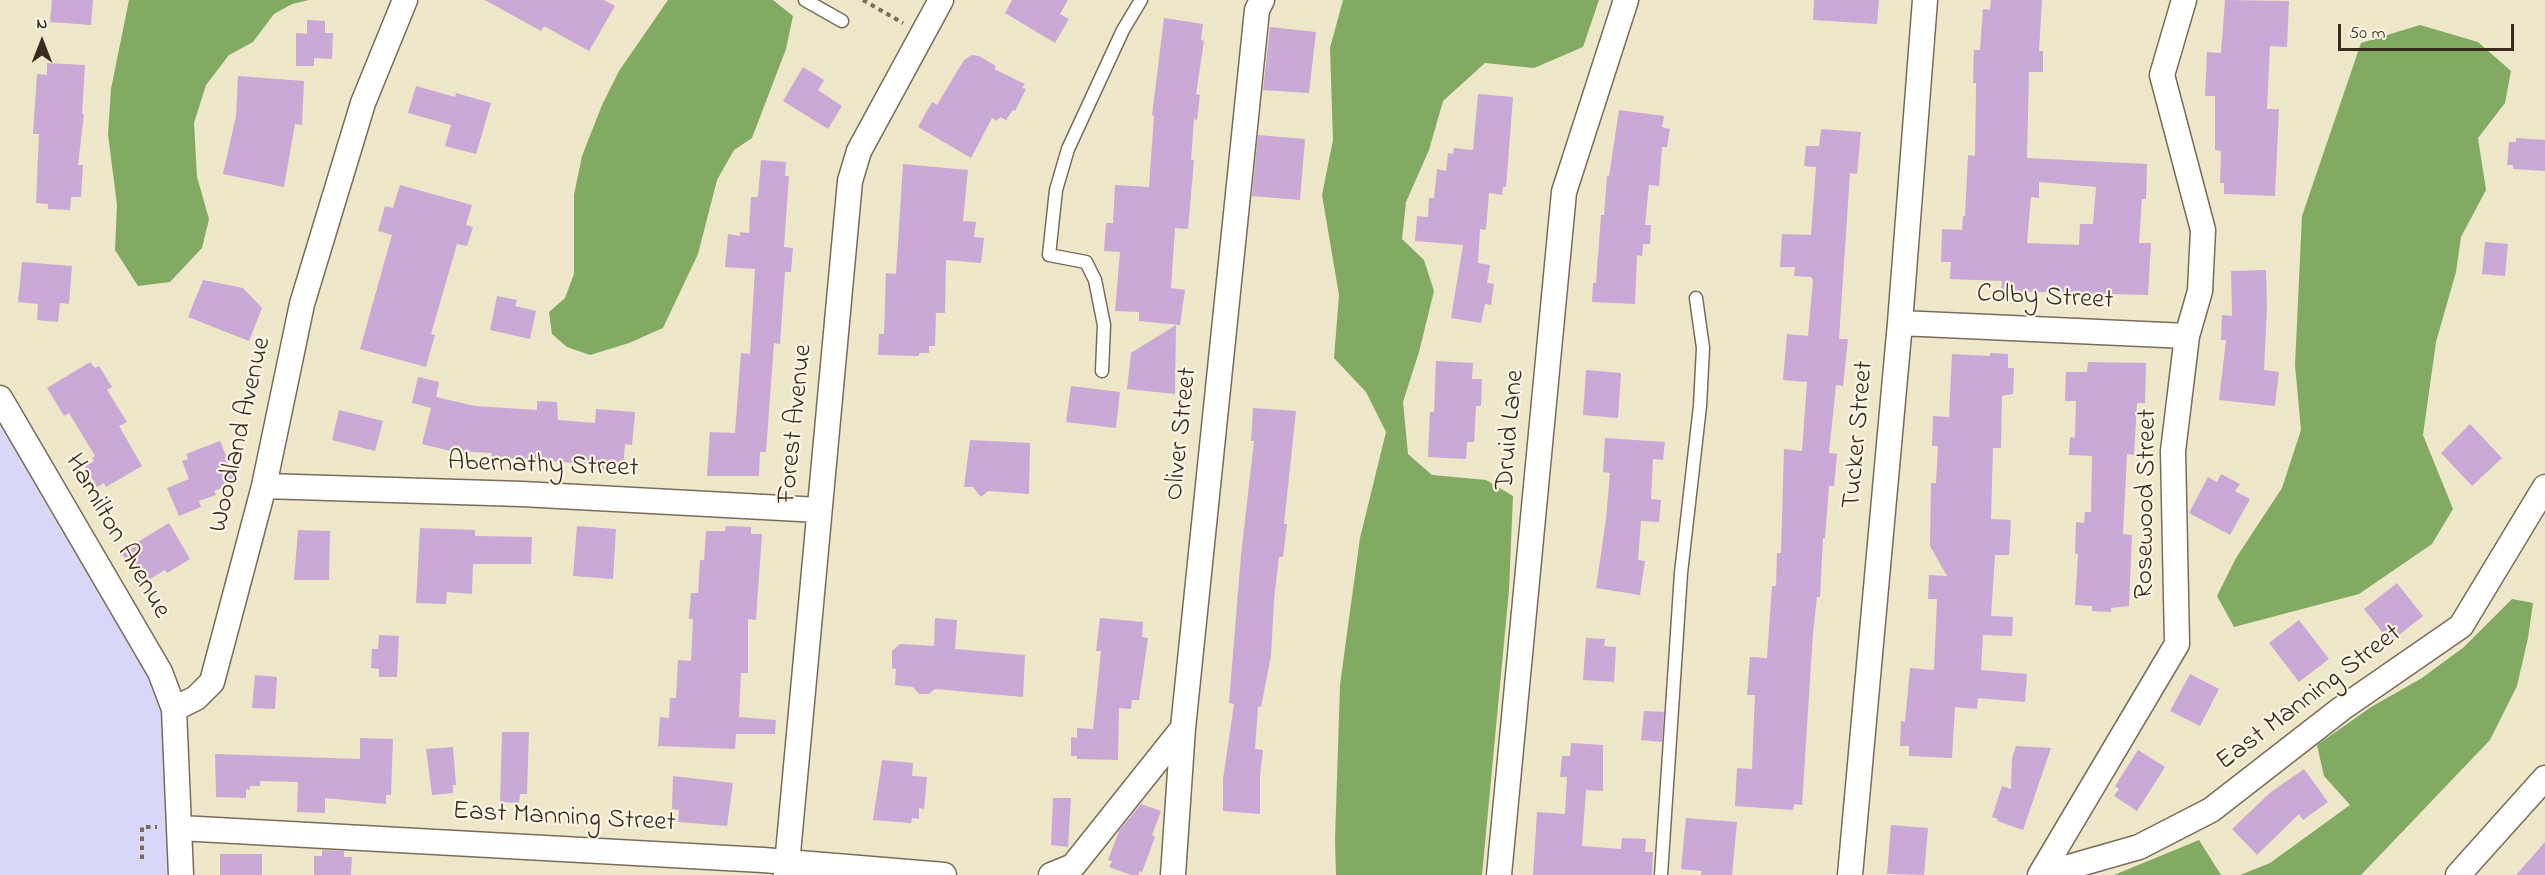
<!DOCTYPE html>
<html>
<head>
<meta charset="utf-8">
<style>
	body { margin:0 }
	#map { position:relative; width:2545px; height:875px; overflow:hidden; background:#eee7ca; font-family:"Indie Flower",sans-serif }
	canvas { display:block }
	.north { position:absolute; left:12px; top:12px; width:60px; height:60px; -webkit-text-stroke:4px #fcf5e5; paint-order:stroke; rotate:0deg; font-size:16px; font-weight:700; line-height:24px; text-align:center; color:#3b2a1e }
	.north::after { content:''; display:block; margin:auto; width:21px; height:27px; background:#3b2a1e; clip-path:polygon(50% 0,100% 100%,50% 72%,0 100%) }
	.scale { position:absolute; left:2338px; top:24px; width:176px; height:27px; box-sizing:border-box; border:3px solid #3b2a1e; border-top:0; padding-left:8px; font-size:18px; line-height:21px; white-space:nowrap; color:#3b2a1e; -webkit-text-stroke:4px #fcf5e5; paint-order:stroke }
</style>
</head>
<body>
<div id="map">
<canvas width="2545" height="875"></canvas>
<div class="north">N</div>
<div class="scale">50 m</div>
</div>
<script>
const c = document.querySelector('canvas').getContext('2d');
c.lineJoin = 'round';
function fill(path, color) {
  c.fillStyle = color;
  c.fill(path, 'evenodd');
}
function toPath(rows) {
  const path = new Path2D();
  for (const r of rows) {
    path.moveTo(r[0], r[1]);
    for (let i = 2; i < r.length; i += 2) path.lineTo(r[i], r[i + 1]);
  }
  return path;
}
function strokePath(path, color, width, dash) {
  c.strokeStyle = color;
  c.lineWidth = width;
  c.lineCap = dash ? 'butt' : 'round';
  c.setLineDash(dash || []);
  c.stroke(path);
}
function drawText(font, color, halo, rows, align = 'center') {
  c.font = font + ' "Indie Flower",sans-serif';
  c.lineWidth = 4.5;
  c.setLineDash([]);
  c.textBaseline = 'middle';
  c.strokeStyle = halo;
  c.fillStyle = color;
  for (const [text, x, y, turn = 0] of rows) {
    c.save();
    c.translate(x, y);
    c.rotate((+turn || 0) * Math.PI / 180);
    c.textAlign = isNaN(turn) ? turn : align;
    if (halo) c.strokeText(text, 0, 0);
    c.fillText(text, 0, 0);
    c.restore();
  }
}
fill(toPath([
	[0,398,160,672,181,875,0,875]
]), '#d9d7f7');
fill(toPath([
	[129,0,309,0,292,4,274,14,253,42,229,55,206,85,194,123,197,177,209,219,202,248,170,282,138,286,115,250,117,205,108,134,111,89],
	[668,0,773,0,793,16,786,49,752,138,734,150,717,180,698,254,663,328,629,343,590,355,567,347,552,334,549,312,565,298,574,274,574,195,582,156,602,105,619,71],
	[1343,0,1599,0,1583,47,1534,68,1485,63,1443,101,1429,150,1406,202,1402,239,1424,260,1434,291,1419,352,1403,402,1408,454,1432,475,1486,480,1513,496,1509,590,1482,875,1336,875,1335,840,1340,685,1360,538,1386,432,1366,392,1334,358,1339,295,1322,195,1333,140,1330,48],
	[2420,25,2478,42,2511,71,2505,103,2478,138,2486,190,2461,237,2456,272,2436,342,2423,435,2453,509,2432,544,2359,594,2234,627,2217,596,2236,558,2282,488,2301,430,2295,365,2302,216,2361,43],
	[2512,599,2533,603,2528,638,2517,686,2490,740,2361,875,2240,875,2270,863,2350,805,2324,776,2317,745,2371,707,2422,678,2464,647],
	[2199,840,2221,875,2114,875]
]), '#82aa62');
fill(toPath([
	[52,0,93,0,91,25,50,22],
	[485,0,604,0,615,6,589,51,544,26,541,31],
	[1012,0,1068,0,1060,14,1069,19,1055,43,1005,13],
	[1814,0,1879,0,1877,24,1813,20],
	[1991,0,2042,0,2039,51,2043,51,2043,72,2029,72,2027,158,2147,164,2146,199,2142,199,2139,243,2151,243,2148,295,2001,291,2002,281,1950,279,1951,262,1941,262,1942,229,1962,230,1963,216,1965,216,1968,155,1975,156,1976,83,1973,83,1974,50,1980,50,1983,9,1990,10],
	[2039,182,2096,187,2093,224,2080,224,2079,245,2027,243,2031,197,2039,198],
	[2225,0,2289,1,2287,47,2270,46,2267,109,2279,109,2275,196,2224,194,2224,183,2220,183,2221,151,2215,150,2215,96,2205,96,2207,52,2221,53],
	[1164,18,1203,24,1201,40,1204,41,1196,94,1200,95,1197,120,1194,119,1191,160,1194,160,1188,229,1175,228,1171,288,1185,290,1180,325,1139,321,1139,312,1115,311,1120,252,1104,251,1106,223,1113,223,1115,185,1149,187,1154,116,1152,115],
	[307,20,325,21,325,33,333,33,332,59,314,58,314,66,296,66,296,33,307,34],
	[1270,27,1316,32,1309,93,1263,90],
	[972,55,979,56,996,66,994,69,1025,84,1022,88,1026,89,1015,111,1013,110,1006,120,1000,117,997,121,992,118,971,158,918,127,932,102,937,105,964,60],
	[47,63,85,65,82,114,84,114,78,165,83,165,81,197,71,197,70,210,48,209,48,204,36,203,39,134,33,134,37,74,47,75],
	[803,67,824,80,818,90,842,106,828,129,783,101],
	[238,76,304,81,302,125,295,124,284,187,223,174,236,116],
	[416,86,455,97,456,93,491,103,476,154,445,146,451,125,408,113],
	[1478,94,1513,97,1506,187,1503,187,1502,195,1489,193,1486,230,1480,229,1478,263,1490,265,1487,283,1494,284,1491,305,1485,304,1481,323,1451,318,1463,245,1415,241,1417,216,1428,217,1429,198,1434,198,1437,169,1446,171,1448,153,1453,154,1454,148,1473,150],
	[1619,110,1664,116,1662,127,1670,129,1667,147,1662,147,1659,186,1649,185,1645,225,1651,225,1650,244,1643,244,1642,256,1637,255,1635,304,1592,302,1593,283,1596,283,1601,215,1604,215,1607,176,1609,176],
	[1821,129,1861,132,1857,174,1850,173,1839,339,1848,339,1843,386,1836,385,1829,453,1837,454,1834,486,1829,486,1825,538,1823,538,1820,597,1817,597,1813,633,1802,805,1794,804,1793,810,1735,806,1737,768,1752,769,1755,695,1747,695,1750,657,1767,658,1772,586,1776,586,1777,553,1781,553,1784,449,1802,451,1807,382,1783,380,1787,334,1808,336,1813,280,1811,277,1794,276,1795,267,1780,267,1782,234,1811,235,1816,167,1804,166,1806,146,1819,146],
	[1258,135,1305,139,1300,200,1252,196],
	[2516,138,2545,140,2545,171,2513,169,2513,165,2507,165,2509,142,2516,142],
	[761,160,786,162,785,176,789,176,784,247,793,248,791,272,785,272,780,344,774,343,766,452,760,452,759,476,707,476,710,432,735,433,741,353,750,354,755,269,725,267,728,234,740,236,740,232,749,233,751,197,758,197],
	[903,164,968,170,963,221,976,222,974,237,984,238,981,263,946,260,945,313,936,313,935,346,929,346,929,353,919,353,919,356,878,355,879,334,884,334,886,273,896,274],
	[400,185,472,205,466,225,473,227,467,246,457,244,431,334,435,335,426,367,360,349,392,235,378,231,385,206,393,208],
	[2485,242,2508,244,2505,276,2482,274],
	[22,262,72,266,69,304,60,303,58,322,37,320,38,304,18,302],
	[2266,270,2267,308,2264,370,2279,372,2275,406,2219,400,2226,340,2221,340,2222,315,2232,316,2231,271],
	[203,280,243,288,262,308,249,341,188,317],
	[497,296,517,300,515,306,536,311,530,339,490,330],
	[1176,325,1175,394,1127,389,1131,353],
	[1990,353,2008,354,2008,368,2014,368,2013,394,2002,396,2001,448,1993,448,1991,519,2011,520,2009,555,1995,555,1991,616,2013,617,2012,636,1983,635,1981,670,2027,674,2025,702,1978,698,1977,709,1955,707,1952,758,1909,756,1909,746,1900,746,1901,721,1905,722,1910,668,1934,670,1937,599,1928,599,1929,575,1947,576,1930,546,1931,483,1936,483,1938,446,1932,446,1933,416,1949,417,1952,354,1990,356],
	[1436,361,1473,363,1472,379,1482,379,1481,406,1476,406,1474,442,1467,442,1466,459,1428,457,1430,412,1434,412],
	[90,362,95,368,99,366,112,387,107,390,127,422,119,426,142,466,106,487,104,483,97,487,85,466,94,461,92,458,95,456,69,413,64,416,47,388],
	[2088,362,2146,363,2145,403,2137,403,2134,455,2127,454,2123,534,2132,535,2129,606,2111,608,2111,612,2092,611,2092,606,2075,605,2078,554,2075,554,2076,522,2084,523,2085,512,2091,512,2092,456,2069,455,2070,437,2075,438,2076,401,2065,401,2066,372,2087,372],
	[1586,370,1621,373,1618,418,1583,415],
	[418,377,439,382,436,397,475,406,537,410,537,401,557,402,558,420,595,423,596,409,635,412,632,445,625,444,623,470,590,468,590,464,491,457,492,453,450,451,422,444,431,408,412,403],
	[1071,386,1120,392,1116,428,1066,422],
	[1253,408,1296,411,1284,524,1287,524,1283,557,1279,557,1274,600,1271,656,1261,707,1258,707,1255,749,1263,750,1260,775,1260,814,1223,811,1223,779,1234,704,1229,703,1241,555,1254,441,1251,441],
	[339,410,383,421,375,451,332,440],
	[2470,424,2502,458,2472,486,2441,453],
	[1605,438,1665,442,1663,460,1653,459,1651,499,1661,500,1659,522,1641,521,1638,560,1645,561,1640,595,1596,588,1606,519,1610,473,1603,472],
	[970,440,1030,443,1029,494,988,491,981,497,973,487,964,487],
	[220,441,237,482,214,491,216,495,199,501,201,507,179,516,167,488,189,479,182,461,188,459,186,454],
	[2221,474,2240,484,2235,491,2250,499,2230,535,2189,513,2208,477,2217,482],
	[169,523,190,559,167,573,165,570,147,581,139,567,133,571,121,552],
	[577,526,616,529,613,579,573,576],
	[726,526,751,527,751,534,762,534,756,620,748,619,748,673,741,673,739,717,776,720,775,734,736,734,735,749,658,746,660,717,669,718,670,698,676,698,678,660,691,661,693,619,689,619,691,593,698,593,700,560,704,560,706,531,725,531],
	[420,528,475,530,475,536,532,537,531,564,473,564,472,594,447,592,446,604,416,603],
	[298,530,330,531,329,580,294,580],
	[2397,583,2423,616,2390,642,2364,609],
	[935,618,957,620,955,649,1025,655,1023,697,935,689,929,694,919,694,913,687,895,685,896,669,892,668,892,651,900,644,934,646],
	[1100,618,1143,622,1142,637,1148,638,1139,700,1132,700,1131,709,1119,708,1118,760,1077,759,1077,756,1071,756,1071,737,1077,738,1077,728,1093,729,1101,651,1096,651],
	[2299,620,2329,659,2299,682,2269,643],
	[379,635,399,636,397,677,379,677,379,669,371,668,372,649,378,649],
	[1586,638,1605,639,1604,646,1616,647,1614,682,1583,680],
	[2190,674,2219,689,2200,726,2170,711],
	[255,675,277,677,275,709,252,708],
	[1644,711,1664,712,1662,742,1641,740],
	[502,732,529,732,527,794,520,794,519,803,500,802],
	[360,738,393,739,391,795,386,795,386,804,325,798,325,813,297,812,298,782,260,781,260,786,250,786,250,790,246,789,246,798,216,797,215,754,360,759],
	[1571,743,1603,745,1603,791,1586,790,1582,846,1621,849,1622,838,1646,839,1645,852,1653,852,1652,875,1533,875,1537,812,1565,814,1567,777,1560,777,1562,756,1570,756],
	[2016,746,2051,748,2023,830,1997,821,1998,819,1992,817,2002,786,2011,789,2012,758],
	[453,747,456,785,453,785,453,793,432,795,426,749],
	[2138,750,2165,767,2137,811,2114,796,2119,789,2115,786],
	[882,760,913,763,912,776,927,777,924,809,919,808,919,819,912,818,911,823,873,820],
	[2304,769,2328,802,2303,820,2299,814,2257,855,2232,829,2271,792],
	[673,776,733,783,727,826,678,822,679,810,672,809],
	[1053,798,1071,798,1068,847,1051,845],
	[1141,804,1161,811,1152,835,1155,837,1142,872,1140,871,1138,875,1131,875,1109,867,1112,861,1108,860,1119,831],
	[1686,818,1737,822,1732,875,1701,875,1702,871,1681,869],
	[1891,825,1928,828,1924,875,1887,874],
	[2545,842,2545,875,2516,875],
	[322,850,344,851,344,857,352,857,351,875,314,875,314,856,322,856],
	[220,854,262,854,262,875,220,875]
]), '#cba9d6');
const lane = toPath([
	[805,0,842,21],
	[1102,371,1104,325,1095,280,1086,262,1049,255,1056,190,1068,149,1123,30,1141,0],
	[1661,875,1681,573,1700,406,1703,348,1696,298]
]);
const street = toPath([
	[1900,323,2187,336],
	[0,398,160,672,174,709,181,875],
	[264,486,522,494,819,510],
	[174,709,196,698,212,682,264,486,302,304,363,103,405,0],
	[180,828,763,860,944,875],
	[786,875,850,181,859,151,941,0],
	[1051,875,1073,866,1183,728],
	[1173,875,1183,728,1257,10,1262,0],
	[1499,875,1564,192,1626,0],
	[1850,875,1900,323,1925,0],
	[2040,875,2177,644,2173,451,2187,336,2200,291,2203,230,2162,75,2184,0],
	[2041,875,2139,847,2211,810,2341,709,2461,626,2545,487],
	[2458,875,2545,778]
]);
strokePath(lane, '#7a6c5a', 15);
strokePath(street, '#7a6c5a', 27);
strokePath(toPath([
	[863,0,903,23],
	[142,859,142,827,157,827]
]), '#7a6c5a', 4, [4.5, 4.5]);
strokePath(lane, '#fff', 12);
strokePath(street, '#fff', 24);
drawText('27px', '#3b2a1e', '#fcf5e5', [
	["Colby Street",2045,299,3],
	["Forest Avenue",797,424,-84],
	["Druid Lane",1512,430,-85],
	["Oliver Street",1183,434,-84],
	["Woodland Avenue",242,435,-77],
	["Tucker Street",1860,435,-85],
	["Abernathy Street",543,467,2],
	["Rosewood Street",2148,504,-89],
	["Hamilton Avenue",116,537,60],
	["East Manning Street",2310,699,-37],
	["East Manning Street",564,819,3]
]);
</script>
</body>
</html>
